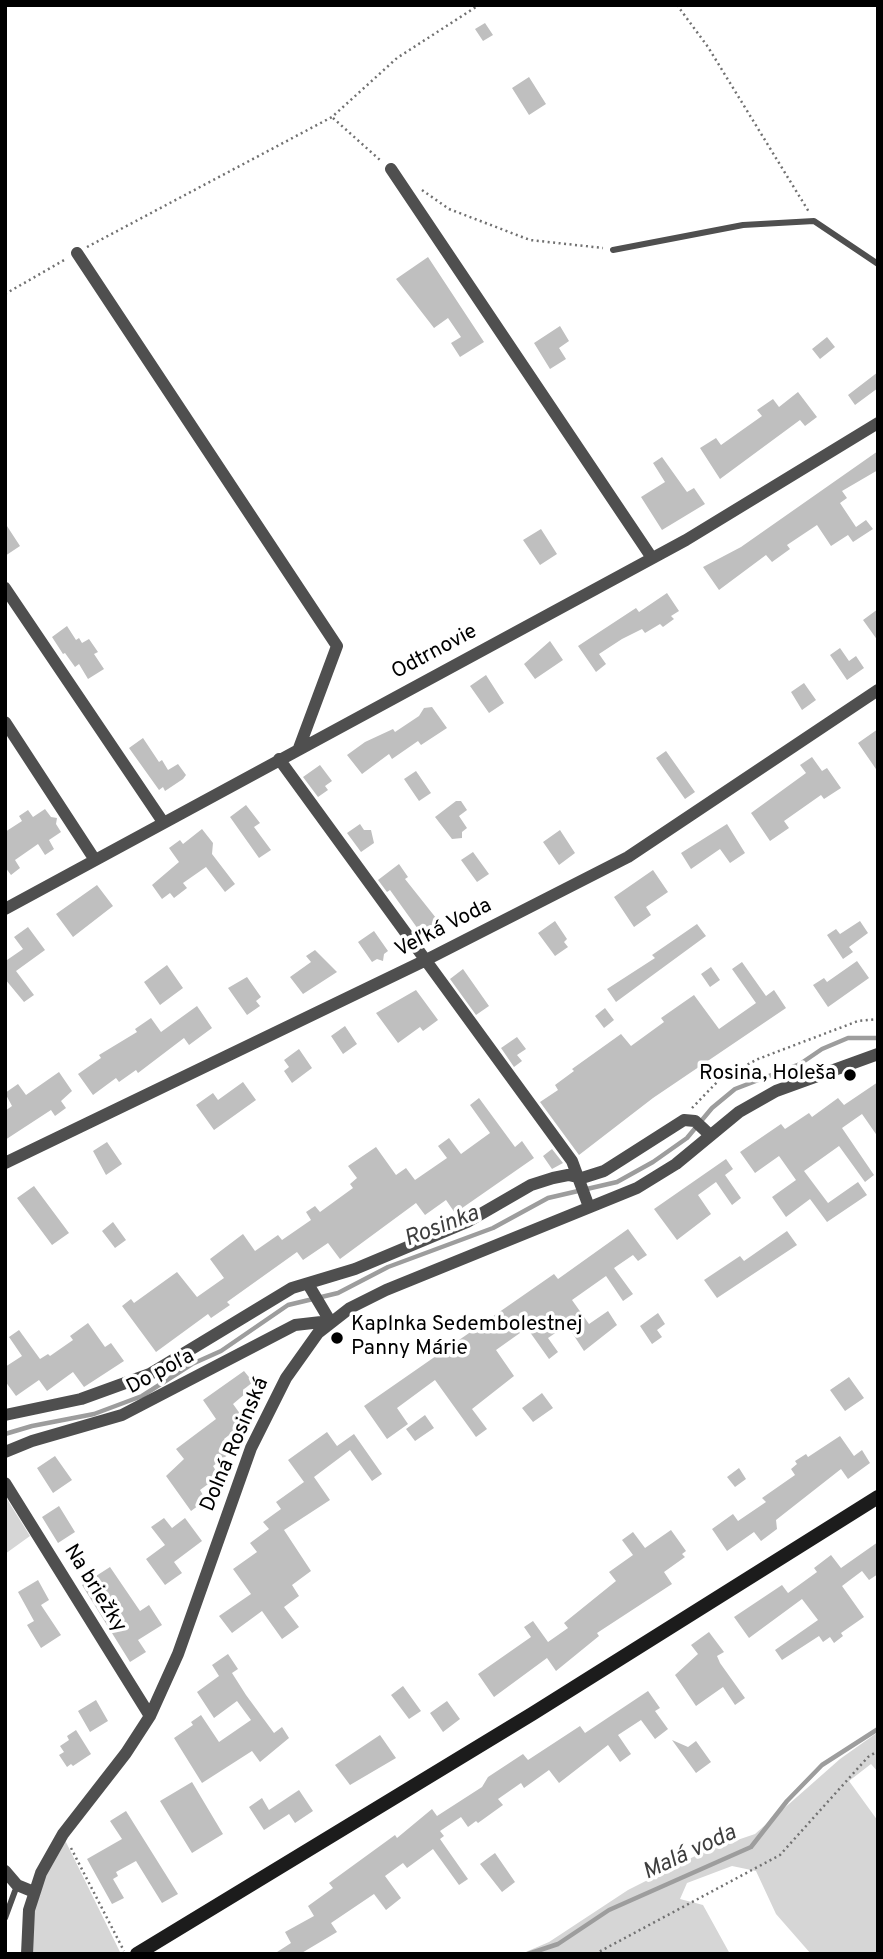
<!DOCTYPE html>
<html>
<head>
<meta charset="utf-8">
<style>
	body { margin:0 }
	#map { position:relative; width:883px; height:1959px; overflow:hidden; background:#fff; font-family:Overpass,sans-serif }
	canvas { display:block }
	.frame { position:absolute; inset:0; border:7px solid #000; pointer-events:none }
</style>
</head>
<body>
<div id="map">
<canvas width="883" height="1959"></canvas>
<div class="frame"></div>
</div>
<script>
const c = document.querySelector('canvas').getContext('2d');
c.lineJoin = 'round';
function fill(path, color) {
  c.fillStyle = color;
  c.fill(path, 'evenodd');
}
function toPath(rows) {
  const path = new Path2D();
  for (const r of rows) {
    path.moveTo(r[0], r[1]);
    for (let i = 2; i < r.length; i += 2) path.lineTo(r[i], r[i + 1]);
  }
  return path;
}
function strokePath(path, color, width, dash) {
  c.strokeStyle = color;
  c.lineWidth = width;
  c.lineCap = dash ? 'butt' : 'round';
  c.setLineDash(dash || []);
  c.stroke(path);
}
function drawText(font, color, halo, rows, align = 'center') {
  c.font = font + ' Overpass,sans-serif';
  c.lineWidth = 7;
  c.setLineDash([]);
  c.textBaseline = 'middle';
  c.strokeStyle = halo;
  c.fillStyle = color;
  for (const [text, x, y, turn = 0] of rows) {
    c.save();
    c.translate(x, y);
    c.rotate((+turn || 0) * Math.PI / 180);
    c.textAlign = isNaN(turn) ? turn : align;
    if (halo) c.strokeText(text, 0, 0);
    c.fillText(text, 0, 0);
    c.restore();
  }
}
fill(toPath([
	[5,1496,30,1536,5,1554],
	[878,1732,878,1772,871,1764,849,1781,878,1821,878,1954,811,1954,776,1914,756,1871,732,1866,687,1883,680,1899,703,1905,730,1954,521,1954,549,1942,628,1890,705,1851,755,1834,840,1759],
	[64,1838,121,1954,29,1954,34,1899]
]), '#d6d6d6');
strokePath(toPath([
	[5,1434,32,1426,94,1414,142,1396,192,1364,221,1351,288,1305,338,1293,388,1267,493,1228,548,1198,617,1182,653,1162,687,1138,712,1108,735,1089,800,1064,822,1049,848,1038,878,1038],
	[528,1954,558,1944,609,1910,751,1847,787,1801,822,1765,878,1729]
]), '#9d9d9d', 4.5);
fill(toPath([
	[485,23,493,35,483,41,475,29],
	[529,77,546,104,529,115,512,88],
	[428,257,484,342,460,357,451,343,461,337,448,318,434,328,396,279],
	[560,326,569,341,559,348,566,359,550,369,534,343],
	[827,337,835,347,820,359,812,349],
	[878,372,878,388,855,405,848,395],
	[798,392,817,417,805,426,800,420,720,479,700,448,716,438,721,445,762,416,757,410,773,399,779,407],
	[878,451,878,470,842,491,847,498,840,503,856,527,866,520,873,529,853,542,848,535,831,546,817,525,787,545,790,549,772,562,766,555,719,590,703,567,741,547],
	[662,457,687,492,694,488,705,504,662,530,641,497,665,482,653,463],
	[5,523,20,546,5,556],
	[541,529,557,554,540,565,523,540],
	[667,593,679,611,671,616,674,619,663,627,660,624,645,633,642,629,622,639,599,654,606,664,596,672,578,646,636,608,639,612],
	[878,609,878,641,863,620],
	[67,626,76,640,79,638,82,643,89,639,98,652,94,654,104,669,88,679,79,664,75,667,65,653,63,654,52,637],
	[550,641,563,660,535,679,524,664],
	[840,648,849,661,856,656,864,668,847,680,830,655],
	[486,675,504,703,489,713,470,686],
	[804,683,816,700,802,710,791,692],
	[432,707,447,728,421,745,418,741,392,759,389,754,362,774,347,755,365,742,393,729,395,732,419,716,424,708],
	[878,729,878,772,858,743],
	[143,738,159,762,162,760,168,770,178,764,186,775,183,779,165,791,163,787,159,790,129,748],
	[666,751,695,792,685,799,656,758],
	[812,757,822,771,827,768,841,788,824,799,821,795,784,821,789,828,770,841,751,813,806,773,800,765],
	[320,765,332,781,325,786,328,790,318,797,303,777],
	[416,771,431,793,419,801,404,779],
	[456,801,461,801,467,810,459,816,467,828,462,832,462,838,452,839,435,817],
	[246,805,260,823,254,827,271,850,259,858,230,817],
	[45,809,51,817,57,818,56,824,61,832,49,840,54,849,45,855,38,844,15,860,20,868,11,875,5,867,5,832,22,821,19,816,28,810,33,817],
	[360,824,364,830,371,830,374,843,361,852,347,833],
	[727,824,745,853,730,863,720,849,691,869,681,853],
	[202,829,213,843,212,854,235,884,225,892,206,867,183,883,187,888,174,898,170,893,162,899,152,885,179,862,169,848,180,840,183,844],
	[560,830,575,853,559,865,543,842],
	[473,852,489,874,477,882,461,860],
	[399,864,408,877,405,879,440,923,423,936,390,890,387,892,378,880],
	[653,870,668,892,646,907,651,915,634,927,614,897],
	[97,885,113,906,73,937,56,914],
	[555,921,567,939,564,942,568,947,555,956,538,933],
	[860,921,868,933,849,947,853,952,843,959,827,935,836,929,840,934],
	[697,924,706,936,616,1002,607,989,655,958,652,955],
	[28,927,45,950,16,971,34,995,24,1002,5,979,5,957,7,960,23,949,14,937],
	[374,931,388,951,384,954,383,961,377,959,372,962,358,942],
	[315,950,337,972,303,994,290,977,311,962,306,956],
	[857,961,869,978,828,1007,813,985,824,978,827,982],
	[742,962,766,996,774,990,786,1008,653,1098,579,1155,540,1102,558,1090,555,1085,574,1071,572,1069,621,1034,631,1046,664,1022,661,1018,694,995,719,1029,756,1003,732,969],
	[167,965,183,988,160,1005,144,982],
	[711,967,720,980,710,987,701,974],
	[463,969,489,1006,476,1015,450,979],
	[247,977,261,997,256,1001,260,1006,247,1015,228,988],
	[416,990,438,1020,423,1031,420,1027,398,1043,376,1013],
	[197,1006,212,1028,189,1045,184,1038,138,1073,136,1070,119,1082,116,1078,93,1095,78,1074,101,1058,99,1055,137,1032,135,1029,151,1018,161,1032],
	[605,1008,614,1020,604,1028,595,1016],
	[345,1026,357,1044,343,1054,331,1036],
	[517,1037,526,1049,517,1055,522,1061,514,1067,501,1048],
	[299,1049,312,1068,292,1083,284,1071,289,1067,284,1060],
	[59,1072,72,1091,61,1101,66,1108,55,1116,51,1110,5,1140,5,1111,12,1106,5,1093,18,1084,26,1095],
	[243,1082,256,1100,214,1130,196,1105,213,1093,218,1100],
	[878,1082,878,1137,862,1114,842,1128,874,1175,865,1182,839,1146,804,1171,828,1203,858,1182,867,1195,827,1222,810,1199,786,1217,772,1197,796,1180,779,1156,755,1173,740,1152,781,1124,785,1129,809,1113,812,1117,838,1098,844,1105],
	[479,1098,515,1147,522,1141,534,1158,455,1213,446,1200,425,1215,416,1203,340,1259,328,1243,303,1260,297,1252,227,1302,230,1305,211,1318,208,1314,156,1352,122,1306,131,1299,134,1303,177,1272,197,1297,224,1278,210,1259,243,1234,255,1251,278,1235,282,1240,311,1220,306,1212,315,1206,320,1212,353,1188,350,1184,357,1178,348,1166,376,1147,396,1175,406,1168,415,1180,447,1158,438,1146,449,1138,461,1154,490,1133,470,1105],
	[107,1142,122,1164,106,1175,93,1151],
	[552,1149,563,1163,552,1169,543,1156],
	[726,1159,733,1169,725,1175,741,1198,732,1205,716,1182,698,1195,711,1214,677,1240,654,1209],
	[34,1186,69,1233,52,1245,17,1198],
	[113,1222,126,1240,115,1248,102,1231],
	[628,1229,647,1255,638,1261,633,1255,614,1268,633,1294,623,1301,606,1276,572,1300,589,1324,608,1311,617,1325,584,1351,567,1325,548,1338,558,1352,549,1359,527,1328,496,1350,514,1376,472,1409,487,1429,476,1437,435,1380,397,1408,408,1424,387,1439,364,1406,554,1274,558,1279],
	[787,1231,797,1245,717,1298,704,1280,740,1256,744,1261],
	[658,1313,665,1324,657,1330,662,1337,652,1344,640,1326],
	[88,1323,105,1347,111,1343,124,1361,84,1387,73,1372,47,1391,39,1380,16,1396,5,1381,5,1367,22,1356,9,1337,19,1330,40,1359,48,1354,50,1356,73,1340,70,1336],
	[244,1371,253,1382,243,1390,246,1393,233,1404,246,1422,224,1439,233,1451,213,1466,219,1476,200,1490,206,1500,191,1511,166,1476,184,1459,176,1449,216,1419,203,1400],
	[849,1377,864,1398,845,1411,830,1390],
	[542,1393,553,1408,533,1422,522,1408],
	[425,1415,434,1428,415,1441,406,1429],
	[327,1432,337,1446,354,1434,382,1474,372,1481,350,1450,314,1477,330,1500,284,1530,311,1571,292,1585,299,1596,284,1607,299,1627,282,1639,262,1611,232,1633,219,1616,251,1594,233,1569,257,1552,250,1543,269,1529,263,1522,281,1509,276,1502,304,1482,288,1460],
	[840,1436,854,1456,862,1450,870,1463,848,1479,841,1469,776,1520,777,1529,761,1541,754,1532,727,1551,712,1529,733,1514,738,1521,766,1502,762,1498,795,1475,791,1469,797,1464,795,1461,806,1454,808,1457],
	[55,1456,72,1480,53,1493,37,1468],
	[739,1468,746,1479,735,1487,727,1477],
	[59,1506,75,1532,58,1543,42,1517],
	[164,1518,172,1528,185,1518,202,1541,174,1562,182,1573,165,1585,146,1559,165,1545,151,1527],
	[671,1530,686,1551,682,1554,685,1557,664,1572,672,1584,597,1633,599,1636,556,1671,547,1658,494,1697,478,1674,531,1637,524,1627,533,1621,548,1642,568,1628,564,1623,616,1581,609,1572,633,1555,622,1540,633,1532,645,1548],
	[878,1542,878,1574,869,1580,862,1571,842,1586,864,1617,841,1633,843,1636,834,1643,830,1637,823,1642,819,1636,782,1660,775,1650,818,1620,802,1599,749,1638,734,1617,782,1585,788,1593,817,1572,814,1568,831,1555,841,1568],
	[110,1567,140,1611,149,1605,162,1625,138,1640,146,1652,130,1662,82,1585],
	[38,1580,49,1600,41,1605,61,1635,41,1648,27,1625,34,1621,18,1592],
	[709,1632,724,1652,717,1656,720,1663,745,1698,735,1705,723,1687,696,1706,675,1675,698,1654,691,1645],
	[228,1654,238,1669,232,1673,246,1695,274,1733,282,1727,289,1738,260,1762,252,1751,202,1783,174,1738,193,1725,191,1722,201,1715,219,1742,251,1720,237,1701,214,1718,197,1692,219,1676,212,1665],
	[403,1686,421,1711,409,1719,391,1695],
	[648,1691,660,1708,655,1711,668,1729,655,1739,641,1720,618,1735,631,1754,620,1762,608,1745,559,1783,549,1770,524,1788,521,1783,498,1799,503,1805,478,1823,476,1821,468,1827,461,1817,440,1831,444,1836,440,1839,468,1879,459,1885,433,1849,407,1868,403,1863,385,1876,401,1898,386,1910,374,1894,331,1923,337,1932,300,1954,274,1954,291,1943,285,1932,314,1916,308,1906,333,1888,329,1883,395,1835,397,1838,432,1809,437,1816,482,1787,488,1777,523,1754,528,1760,580,1726,585,1733],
	[96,1700,108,1721,90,1732,78,1711],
	[447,1701,460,1719,443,1732,430,1713],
	[76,1730,91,1754,73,1766,71,1764,67,1767,59,1755,64,1752,60,1746,69,1740,67,1736],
	[380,1735,396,1758,350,1785,335,1765],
	[672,1740,688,1747,696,1741,711,1762,696,1773],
	[192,1782,223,1834,192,1853,160,1801],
	[299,1790,313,1811,295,1823,289,1814,264,1830,249,1807,262,1798,269,1810],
	[126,1811,178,1894,162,1903,136,1861,116,1872,118,1876,113,1879,124,1898,112,1904,87,1859,122,1839,110,1821],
	[495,1853,515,1882,502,1892,480,1864]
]), '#bfbfbf');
strokePath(toPath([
	[677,5,708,47,809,212],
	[333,118,380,160],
	[422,190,449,209,530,240,603,248],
	[87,247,332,117,397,58,479,5],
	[5,294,66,259],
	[692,1108,720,1079,758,1059,858,1021,878,1019],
	[71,1848,124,1951],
	[595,1954,780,1855,868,1757,878,1751]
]), '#717171', 2.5, [2, 3.5]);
strokePath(toPath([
	[613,250,743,225,814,221,878,264],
	[5,1918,15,1891]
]), '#4f4f4f', 6);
strokePath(toPath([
	[391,169,652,558],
	[77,253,337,646,299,748],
	[5,588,163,822],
	[5,722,95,860],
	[279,759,572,1161,589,1207],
	[5,909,686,540,878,423],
	[5,1163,426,960,628,857,878,690],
	[5,1415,81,1399,150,1374,292,1288,355,1269,467,1222,531,1185,553,1178,568,1175,582,1178,604,1171,684,1120,695,1121,710,1135],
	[5,1452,32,1441,122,1415,295,1325,330,1321,308,1284],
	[5,1483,150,1716],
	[5,1871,17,1885,34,1892],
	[27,1954,29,1910,41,1873,63,1834,126,1753,150,1716,178,1654,251,1448,286,1378,318,1333,350,1308,386,1290,637,1188,676,1164,739,1112,776,1091,878,1054]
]), '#4f4f4f', 12);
strokePath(toPath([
	[137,1954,532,1714,878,1497]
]), '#1c1c1c', 14);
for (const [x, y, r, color] of [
	[850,1075,7,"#000"],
	[337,1338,7,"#000"]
]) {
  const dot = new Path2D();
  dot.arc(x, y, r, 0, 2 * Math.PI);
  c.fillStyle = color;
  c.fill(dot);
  strokePath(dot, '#fff', 2.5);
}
drawText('21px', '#000', '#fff', [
	["Odtrnovie",435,653,-28],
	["Veľká Voda",444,929,-27],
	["Do poľa",161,1373,-28],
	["Dolná Rosinská",236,1445,-67],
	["Na briežky",94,1589,58]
]);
drawText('21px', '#000', '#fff', [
	["Rosina, Holeša",836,1075],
	["Kaplnka Sedembolestnej",351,1326,"left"],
	["Panny Márie",351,1350,"left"]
], 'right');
drawText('italic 23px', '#3e3e3e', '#fff', [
	["Rosinka",442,1228,-21],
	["Malá voda",690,1854,-25]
]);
</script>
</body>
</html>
